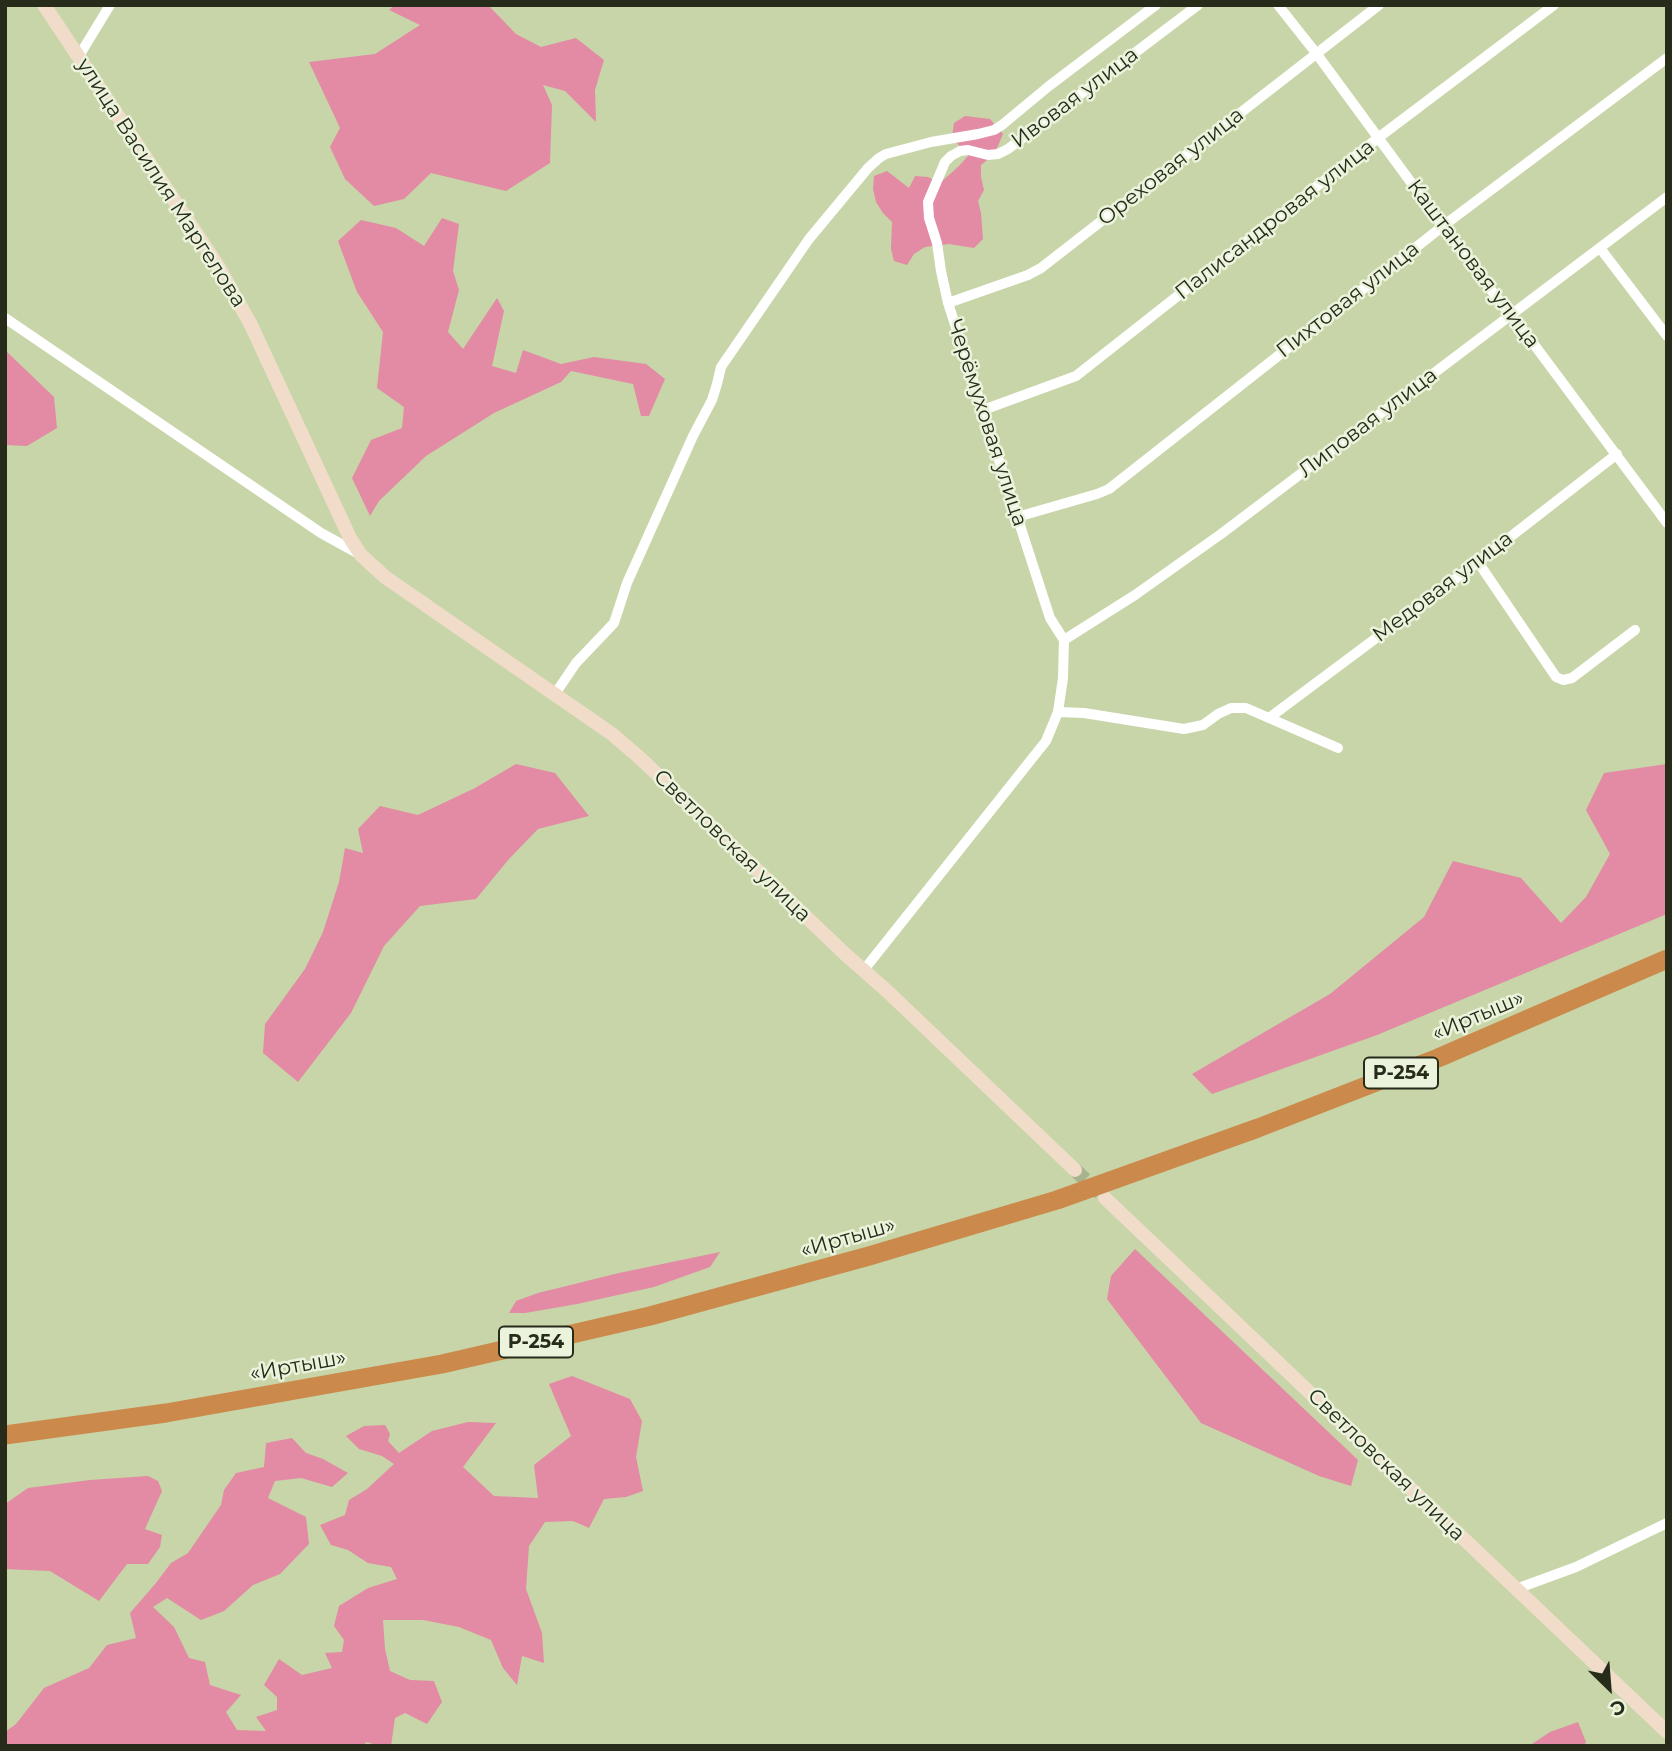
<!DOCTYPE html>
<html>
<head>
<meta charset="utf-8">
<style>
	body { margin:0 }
	#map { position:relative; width:1672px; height:1751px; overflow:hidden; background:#c7d5a8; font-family:Montserrat,sans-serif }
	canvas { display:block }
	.frame { position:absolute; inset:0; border:7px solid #262b1a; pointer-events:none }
	.north { position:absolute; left:1574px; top:1653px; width:70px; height:70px; -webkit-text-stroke:5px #ebf3dc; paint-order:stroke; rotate:155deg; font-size:19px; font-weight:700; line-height:28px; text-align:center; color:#262b1a }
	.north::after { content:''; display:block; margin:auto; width:24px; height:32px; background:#262b1a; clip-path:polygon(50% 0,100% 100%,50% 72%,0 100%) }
</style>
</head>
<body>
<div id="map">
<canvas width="1672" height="1751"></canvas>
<div class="frame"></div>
<div class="north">С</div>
</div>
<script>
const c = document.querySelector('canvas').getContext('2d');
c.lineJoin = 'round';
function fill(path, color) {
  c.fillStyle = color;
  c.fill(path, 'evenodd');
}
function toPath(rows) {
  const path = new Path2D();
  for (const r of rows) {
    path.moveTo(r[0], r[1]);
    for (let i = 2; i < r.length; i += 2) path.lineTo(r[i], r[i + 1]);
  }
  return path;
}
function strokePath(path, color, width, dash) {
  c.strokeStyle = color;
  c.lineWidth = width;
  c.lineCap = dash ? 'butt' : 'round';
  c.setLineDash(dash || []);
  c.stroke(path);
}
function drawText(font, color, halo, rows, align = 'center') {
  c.font = font + ' Montserrat,sans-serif';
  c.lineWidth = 5;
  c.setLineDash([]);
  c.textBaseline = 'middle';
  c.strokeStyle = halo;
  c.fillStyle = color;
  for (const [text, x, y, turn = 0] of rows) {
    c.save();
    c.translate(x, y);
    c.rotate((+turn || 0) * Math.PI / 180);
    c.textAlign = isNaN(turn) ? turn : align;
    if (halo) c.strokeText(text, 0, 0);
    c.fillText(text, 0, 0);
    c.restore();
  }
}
fill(toPath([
	[395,5,488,5,516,34,541,47,576,38,604,60,595,90,596,122,565,91,543,85,552,105,550,163,506,191,431,173,404,199,374,206,345,179,330,147,340,128,309,62,375,54,420,25,389,10],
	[965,116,990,119,1003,134,998,146,991,157,981,165,981,177,984,190,978,201,981,213,983,239,974,248,949,244,925,247,914,254,907,265,894,261,891,249,892,222,883,213,876,202,873,189,874,176,887,171,909,188,915,176,928,177,940,183,959,166,968,156,952,137,954,123],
	[442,218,459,224,453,271,459,290,448,332,463,349,497,298,504,311,492,366,516,373,523,350,561,364,594,357,646,364,665,379,649,416,641,416,633,384,571,371,561,382,494,413,426,456,379,501,370,516,352,478,371,440,402,428,404,407,377,388,383,332,357,292,338,241,361,220,396,228,424,246],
	[5,350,54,397,57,428,27,446,5,445],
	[516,764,555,773,589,816,538,829,509,859,476,899,420,906,384,946,351,1013,298,1082,263,1053,265,1024,305,969,323,932,339,882,345,848,363,853,358,829,380,806,418,815,475,788],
	[1667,764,1667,914,1377,1035,1212,1094,1192,1074,1330,994,1424,917,1453,861,1521,878,1561,923,1586,897,1610,854,1586,810,1604,773],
	[1135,1249,1358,1460,1351,1486,1319,1476,1201,1423,1107,1299,1111,1276],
	[720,1252,710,1267,654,1287,577,1304,525,1313,509,1313,516,1301,538,1293,619,1273],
	[572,1376,630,1399,642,1421,636,1457,643,1491,626,1497,604,1499,589,1528,573,1521,545,1522,529,1546,526,1589,542,1633,544,1663,522,1656,517,1685,503,1668,491,1640,459,1627,423,1620,383,1620,385,1649,390,1671,410,1680,434,1681,442,1702,427,1724,405,1713,395,1718,391,1746,380,1746,366,1742,364,1746,5,1746,5,1732,16,1724,44,1688,89,1668,107,1645,136,1638,130,1613,156,1583,171,1563,188,1553,221,1505,224,1490,236,1473,264,1467,266,1443,292,1438,306,1453,323,1459,348,1473,332,1487,301,1478,275,1481,268,1498,306,1517,309,1544,280,1574,253,1585,224,1611,201,1620,167,1598,153,1607,174,1627,189,1658,205,1662,210,1685,241,1695,226,1712,237,1730,266,1731,256,1717,277,1710,277,1697,264,1685,279,1659,302,1675,332,1668,325,1653,342,1652,344,1640,334,1626,339,1606,368,1588,397,1579,391,1567,368,1563,348,1550,331,1545,320,1525,345,1515,349,1500,367,1489,394,1464,382,1456,359,1449,346,1436,364,1426,385,1425,390,1434,388,1441,399,1453,432,1431,468,1422,496,1423,463,1467,494,1496,538,1498,534,1465,571,1436,549,1384],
	[148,1476,158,1481,162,1491,145,1529,162,1535,160,1547,148,1564,127,1564,99,1601,50,1571,5,1569,5,1504,28,1488,90,1480],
	[1578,1722,1586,1742,1584,1746,1529,1746,1550,1732]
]), '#e38aa4');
strokePath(toPath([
	[1075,1170,1100,1193]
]), '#a7b38c', 14, [14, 7]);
strokePath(toPath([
	[1278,5,1316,53,1443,226,1510,315,1524,331,1667,523],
	[79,56,110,5],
	[1600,248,1667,336],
	[948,303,1028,275,1041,268,1379,5],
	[5,318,321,533,361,555],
	[983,410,1076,376,1378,138,1554,5],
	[1017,517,1097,494,1109,489,1443,226,1667,58],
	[1478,562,1556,677,1563,680,1572,678,1635,630],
	[1064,640,1135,595,1221,534,1667,197],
	[555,694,576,663,614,623,627,583,693,436,712,400,717,384,721,367,809,239,868,168,879,158,886,154,931,142,978,134,994,130,1002,125,1049,86,1156,5],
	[1058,712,1084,713,1184,729,1203,725,1218,714,1231,708,1246,708,1338,748],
	[1269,718,1478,562,1617,454],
	[863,971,1046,741,1058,712,1063,678,1064,640,1050,618,948,303,941,271,937,243,929,218,928,202,945,162,951,156,960,151,968,150,988,155,998,154,1008,149,1198,5],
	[1516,1589,1576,1567,1667,1523]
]), '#fff', 10);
strokePath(toPath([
	[44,5,218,266,251,325,350,538,361,555,385,577,612,734,640,758,845,954,887,991,1075,1170],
	[1105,1198,1667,1732]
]), '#f0dcc9', 14);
strokePath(toPath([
	[5,1435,166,1413,442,1364,650,1316,869,1256,1057,1200,1258,1128,1438,1058,1667,959]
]), '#cc894c', 19);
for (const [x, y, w] of [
	[1401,1073,74],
	[536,1342,74]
]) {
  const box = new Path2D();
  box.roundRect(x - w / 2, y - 15.5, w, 31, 5);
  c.fillStyle = '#ebf3dc';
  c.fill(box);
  strokePath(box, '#262b1a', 2);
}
drawText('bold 19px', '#262b1a', null, [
	["Р-254",1401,1073],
	["Р-254",536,1342]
]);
drawText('21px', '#262b1a', '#ebf3dc', [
	["Ивовая улица",1075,98,-37],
	["Ореховая улица",1171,167,-38],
	["улица Василия Маргелова",161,183,57],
	["Палисандровая улица",1275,220,-38],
	["Каштановая улица",1473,264,53],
	["Пихтовая улица",1348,300,-38],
	["Черёмуховая улица",987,423,72],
	["Липовая улица",1368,423,-37],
	["Медовая улица",1443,587,-37],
	["Светловская улица",732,846,44],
	["«Иртыш»",1478,1016,-23],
	["«Иртыш»",848,1238,-16],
	["«Иртыш»",298,1366,-10],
	["Светловская улица",1386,1465,44]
]);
</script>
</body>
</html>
